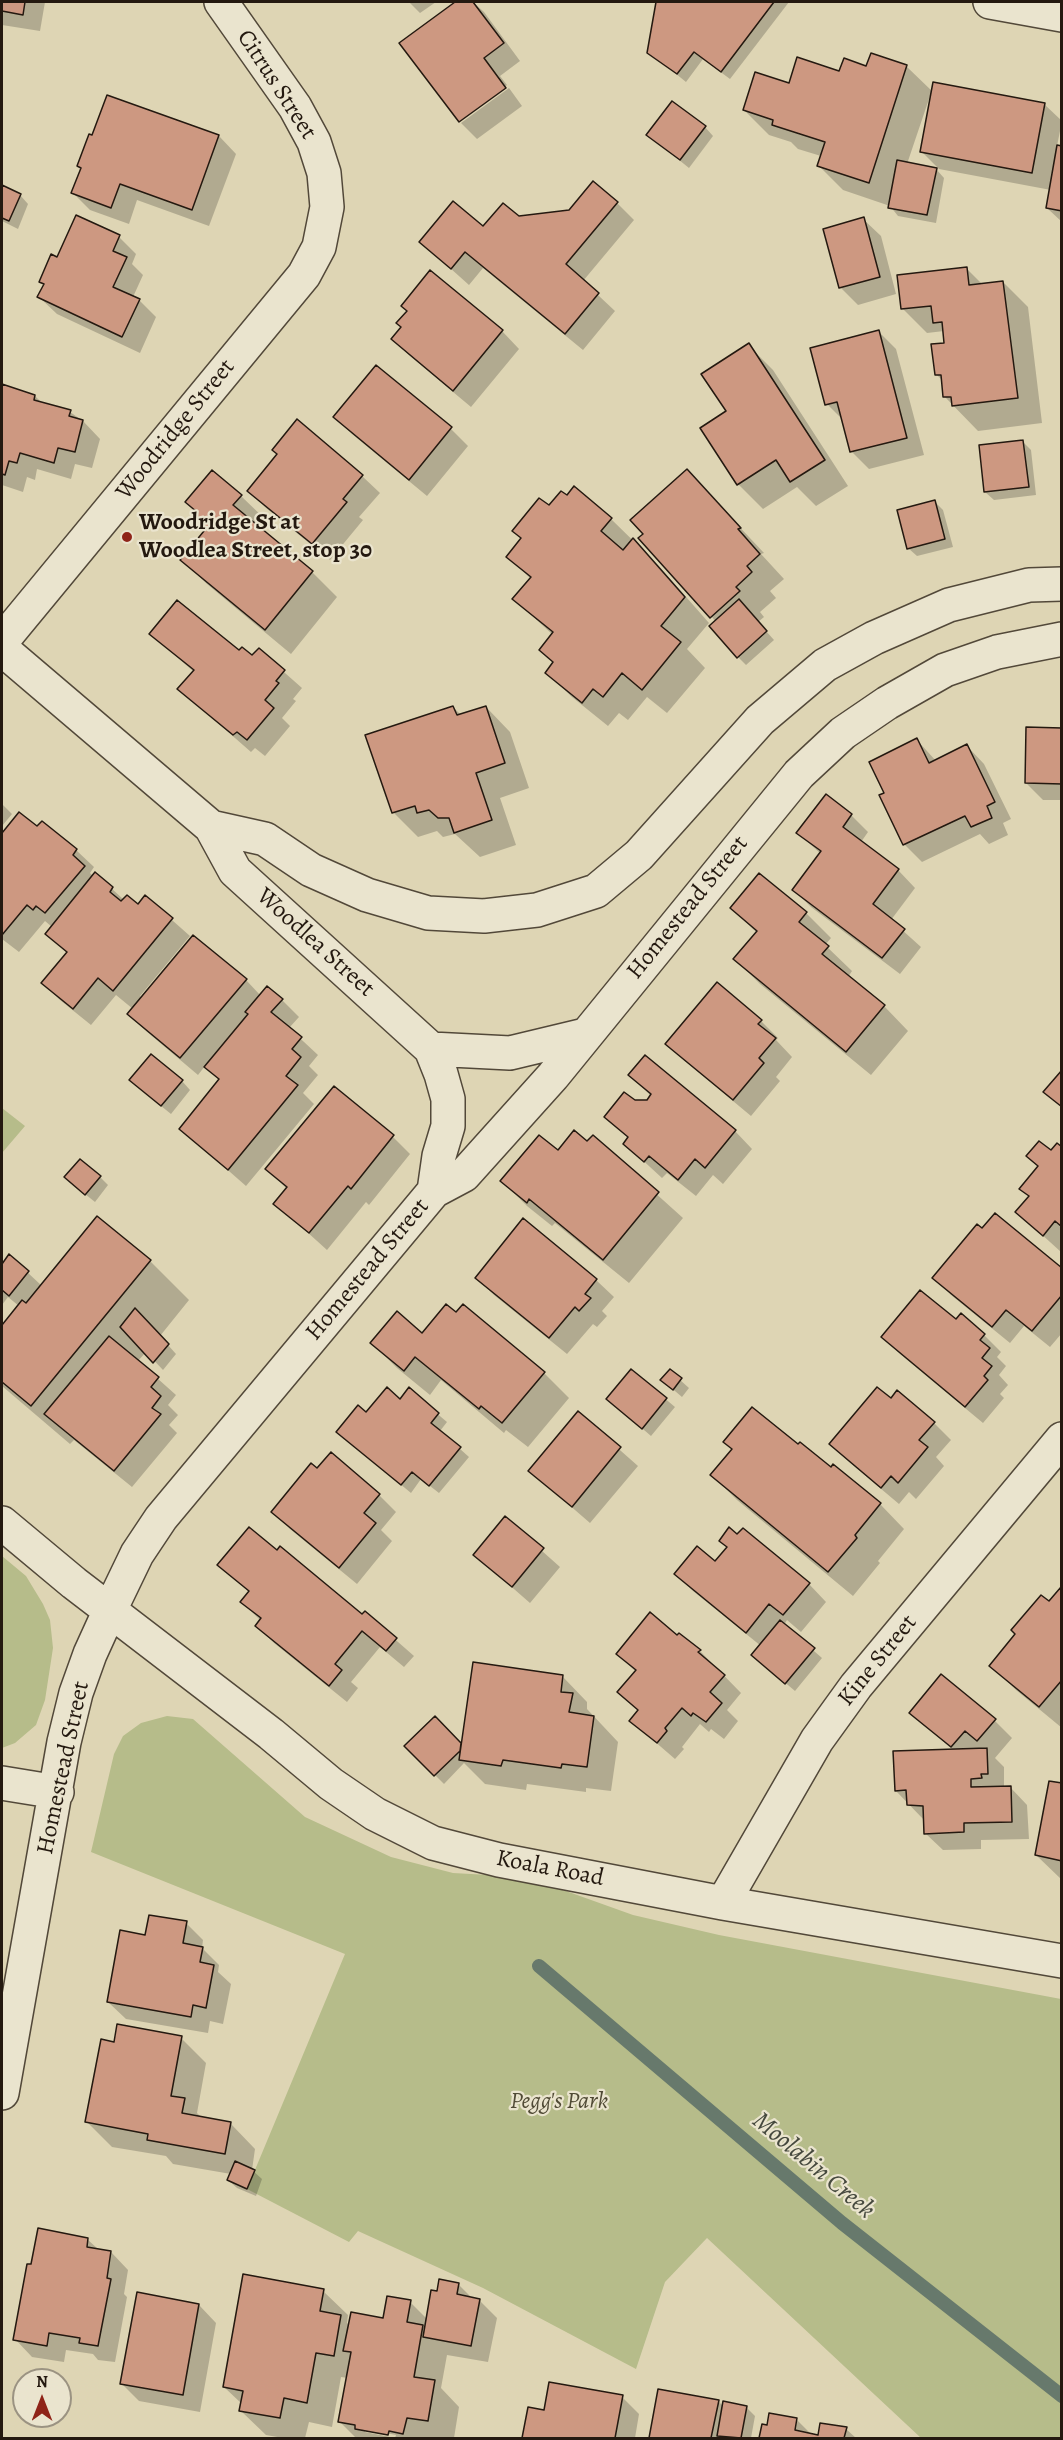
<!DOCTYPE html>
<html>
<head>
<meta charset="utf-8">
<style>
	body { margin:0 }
	#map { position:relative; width:1063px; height:2440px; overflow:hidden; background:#ded5b4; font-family:Alegreya,serif }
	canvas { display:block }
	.frame { position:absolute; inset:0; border:3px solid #241910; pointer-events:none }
	.north { position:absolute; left:12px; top:2368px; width:60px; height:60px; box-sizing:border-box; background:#eae4ce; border:2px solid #9b9382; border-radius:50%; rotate:0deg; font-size:16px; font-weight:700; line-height:24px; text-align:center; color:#241910 }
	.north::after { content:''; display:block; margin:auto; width:21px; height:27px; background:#8f2418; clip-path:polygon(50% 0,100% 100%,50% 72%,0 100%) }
</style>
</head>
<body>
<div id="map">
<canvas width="1063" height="2440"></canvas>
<div class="frame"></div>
<div class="north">N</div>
</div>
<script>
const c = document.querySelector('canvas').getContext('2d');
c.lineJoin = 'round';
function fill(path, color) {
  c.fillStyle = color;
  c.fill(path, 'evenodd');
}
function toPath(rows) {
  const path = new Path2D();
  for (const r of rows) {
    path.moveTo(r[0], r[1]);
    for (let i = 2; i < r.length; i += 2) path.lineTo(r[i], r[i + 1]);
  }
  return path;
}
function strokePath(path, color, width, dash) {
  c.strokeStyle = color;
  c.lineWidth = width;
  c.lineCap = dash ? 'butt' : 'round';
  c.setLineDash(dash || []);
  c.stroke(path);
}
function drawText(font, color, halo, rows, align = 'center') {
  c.font = font + ' Alegreya,serif';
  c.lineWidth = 4.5;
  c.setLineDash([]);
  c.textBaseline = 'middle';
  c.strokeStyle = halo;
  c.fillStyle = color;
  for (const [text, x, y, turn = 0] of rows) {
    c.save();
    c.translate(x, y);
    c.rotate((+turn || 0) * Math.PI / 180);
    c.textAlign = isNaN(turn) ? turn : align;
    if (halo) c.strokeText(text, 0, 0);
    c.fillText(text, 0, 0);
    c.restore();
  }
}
fill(toPath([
	[2,1108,25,1126,2,1153],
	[2,1556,26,1576,43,1604,50,1620,53,1648,45,1700,36,1725,15,1743,2,1748],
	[167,1716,193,1719,305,1817,391,1857,453,1873,507,1876,566,1891,633,1915,719,1935,1061,1999,1061,2438,921,2438,707,2238,665,2282,636,2369,483,2288,358,2231,349,2242,247,2189,345,1954,91,1852,114,1754,123,1736,141,1723]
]), '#b6bc8a');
fill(toPath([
	[2,2,45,2,40,31,2,25],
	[409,2,436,2,420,13],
	[458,2,473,2,484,12,520,61,500,76,507,85,460,122,401,43],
	[658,2,789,2,730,79,703,59,686,82,649,52],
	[906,66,933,92,1044,104,1062,121,1057,146,1062,148,1062,222,1047,208,1051,190,939,169,922,152,933,93,931,93,907,164,936,169,944,178,936,223,898,216,890,206,843,190,818,165,821,156,798,149,791,142,769,135,744,110,790,85,867,67],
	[509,88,522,106,477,139,461,123],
	[108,97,219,136,236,154,209,226,137,200,129,224,90,210,73,193],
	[705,127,713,136,689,168,648,135],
	[2,187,20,195,28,204,18,229,2,221],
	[617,203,634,220,583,281,615,311,583,350,483,268,469,285,421,242,484,228,519,217],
	[863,219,881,236,896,294,858,305,841,288],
	[119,237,136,254,132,264,143,275,133,297,139,300,156,317,140,353,57,314,39,297,45,286,41,281,57,259],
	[966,268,983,285,1003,282,1028,307,1042,423,978,431,945,397,943,381,936,374,946,344,944,331,927,333,903,309],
	[502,331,519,349,471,407,410,356,393,339],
	[879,332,896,349,924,455,869,469,851,451,844,421,827,404],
	[748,345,773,370,848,486,816,506,797,487,763,509,738,484,728,411],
	[376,367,451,429,468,446,427,496,352,434,335,417],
	[2,386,35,396,43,404,70,412,83,421,100,439,92,468,75,464,71,479,37,469,35,480,27,477,23,492,2,485],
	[1023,442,1031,450,1036,495,994,500,985,492],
	[687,471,764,553,761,554,784,579,770,591,776,598,760,612,764,617,758,622,774,640,746,665,738,657,716,622,645,534],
	[362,476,380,493,359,517,363,520,330,560,266,508,249,491],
	[241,496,266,520,259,528,312,572,337,597,291,654,207,584,182,560,205,532,193,520],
	[935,502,943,510,953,547,917,556,908,548],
	[550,507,611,519,658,565,709,623,687,649,705,668,667,713,647,697,628,720,619,713,608,726,572,697,547,673,554,664,541,650,553,635,514,599,531,579,508,557],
	[151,634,239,652,252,658,259,650,302,688,293,699,296,701,282,718,290,726,265,756,255,748,251,752,179,689,194,672],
	[453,707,461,715,486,707,510,732,529,788,500,798,516,845,480,857,455,834,443,837,437,831,418,837,393,812],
	[1062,730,1062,800,1043,800,1026,783],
	[917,740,936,761,967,746,984,764,1011,819,1003,823,1008,835,989,844,980,834,922,862,904,844,881,796,886,794],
	[2,804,12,814,2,826],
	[20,814,38,828,42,823,76,850,94,867,90,873,94,877,96,874,124,900,138,906,146,897,190,936,140,996,142,998,246,980,261,996,282,1000,299,1017,289,1028,318,1055,309,1066,318,1075,303,1093,314,1104,246,1186,181,1129,220,1081,205,1066,198,1075,146,1031,129,1014,133,1009,116,995,91,1025,60,1000,43,983,67,953,47,933,52,927,45,921,19,952,2,939,2,836],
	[851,815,868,832,861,842,898,870,915,888,891,920,921,947,900,974,811,907,794,890,821,854,798,833],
	[759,875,806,913,831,938,825,945,852,971,848,977,884,1006,908,1031,871,1075,760,984,735,959,757,933,732,908],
	[761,1021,778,1038,776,1040,792,1057,776,1077,780,1081,751,1116,685,1061,667,1044],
	[645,1058,735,1131,752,1149,723,1184,713,1175,696,1196,667,1173,662,1178,625,1144,629,1138,606,1117,634,1102,647,1101,651,1096,630,1075],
	[182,1081,190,1090,171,1114,140,1089],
	[334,1088,393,1137,410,1154,369,1205,366,1202,327,1250,275,1203,287,1189,267,1169],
	[593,1137,683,1218,629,1283,555,1223,552,1226,527,1206,502,1181,558,1152,587,1144],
	[1062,1149,1062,1251,1061,1252,1017,1212,1030,1197,1021,1188,1039,1167,1028,1156],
	[100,1177,108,1185,95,1202,75,1186],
	[98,1218,150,1261,189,1300,160,1336,176,1354,163,1370,146,1352,138,1361,176,1395,168,1405,178,1415,169,1425,177,1433,132,1487,74,1440,70,1444,2,1386,2,1327,19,1306,8,1297,2,1305,2,1267,10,1256,42,1286],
	[523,1220,596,1280,614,1297,602,1311,607,1316,597,1327,593,1324,567,1354,494,1295,477,1278],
	[1062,1270,1062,1333,1050,1347,1024,1326,1010,1343,951,1295,934,1277],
	[463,1306,544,1373,569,1398,528,1447,506,1430,504,1433,441,1380,430,1395,397,1368,372,1343,422,1335,456,1314],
	[956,1321,984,1335,1001,1352,997,1357,1006,1366,999,1375,1008,1385,1000,1394,1004,1398,983,1423,900,1354,883,1337],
	[632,1371,675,1407,651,1436,608,1399],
	[670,1371,689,1388,682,1397,662,1380],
	[409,1390,447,1422,440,1431,469,1457,439,1493,421,1479,411,1493,347,1440,366,1414,400,1401],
	[891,1400,934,1423,951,1440,936,1457,944,1466,916,1499,909,1492,899,1504,848,1461,831,1444],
	[578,1413,638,1466,590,1523,530,1471],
	[798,1446,880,1504,904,1529,878,1561,880,1563,853,1596,737,1500,712,1475],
	[318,1470,379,1495,396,1512,381,1530,392,1541,357,1584,290,1529,273,1511],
	[505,1518,560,1567,530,1603,475,1555],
	[743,1530,809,1584,826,1602,801,1632,787,1620,784,1625,822,1658,795,1691,762,1663,761,1646,693,1591,676,1574,715,1563],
	[219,1565,362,1616,365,1613,414,1656,404,1667,380,1647,351,1682,358,1688,347,1702,274,1643,257,1626,261,1621,242,1602,250,1593],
	[1061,1589,1062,1590,1062,1728,1016,1690,991,1665],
	[679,1635,700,1651,741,1693,727,1710,738,1721,724,1739,711,1729,709,1732,700,1724,682,1747,684,1749,675,1759,631,1721,639,1711,619,1692,636,1672,618,1654],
	[941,1676,995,1721,1012,1738,995,1758,1004,1767,1004,1788,1010,1787,1027,1805,1029,1839,981,1840,981,1849,943,1850,925,1833,925,1821,896,1791,953,1750,911,1713],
	[563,1677,587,1702,587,1709,618,1742,611,1791,586,1788,586,1792,527,1784,526,1790,485,1784,464,1763,444,1784,406,1746,435,1718,462,1746],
	[1062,1785,1062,1880,1036,1855],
	[186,1923,203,1940,202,1948,219,1965,218,1972,231,1984,223,2024,210,2021,208,2033,126,2019,108,2002,147,1936],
	[181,2038,206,2063,197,2113,203,2119,231,2124,255,2149,252,2170,262,2179,256,2196,237,2188,228,2180,231,2174,173,2164,166,2156,112,2147,87,2122,115,2043],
	[87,2239,99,2250,111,2252,128,2270,124,2294,127,2297,115,2362,98,2360,93,2354,66,2350,64,2362,32,2357,15,2339],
	[459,2285,473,2299,479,2300,497,2318,488,2362,447,2355,441,2388,459,2407,454,2438,356,2438,340,2422,348,2378,341,2377,332,2427,309,2422,305,2438,283,2438,266,2435,241,2411,242,2404,224,2387,323,2291,348,2315,347,2323,350,2326,384,2319,410,2302,427,2319,438,2292],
	[365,2429,396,2435,395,2438,365,2432],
	[199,2305,216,2323,200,2412,139,2401,122,2384],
	[659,2390,718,2401,723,2406,746,2407,755,2416,751,2438,650,2438],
	[622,2397,639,2414,635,2438,524,2438,529,2409,545,2412],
	[797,2420,812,2435,819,2437,846,2429,856,2438,761,2438,763,2426]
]), '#0003');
strokePath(toPath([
	[539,1966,842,2223,1062,2396]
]), '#67796c', 14);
const building = toPath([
	[2,2,25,2,23,15,2,11,2,2],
	[455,2,473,2,504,43,484,58,506,88,459,122,399,43,455,2],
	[656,2,774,2,721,72,694,52,677,74,647,53,656,2],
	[871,53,907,65,869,183,817,166,825,142,772,125,773,120,743,110,755,72,789,83,797,57,839,71,844,58,866,66,871,53],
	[933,82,1045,103,1032,173,920,152,933,82],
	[107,95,219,135,192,210,120,184,111,208,71,193,81,168,77,166,89,134,92,135,107,95],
	[672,101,706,126,680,160,646,135,672,101],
	[1057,145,1062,146,1062,211,1046,208,1057,145],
	[897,160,937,168,927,215,888,208,897,160],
	[593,181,618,202,566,264,599,293,565,334,465,252,451,269,419,242,453,201,483,226,503,203,519,216,569,210,593,181],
	[2,185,21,194,9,221,2,218,2,185],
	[76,215,120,235,113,251,127,257,113,287,140,299,122,337,37,297,44,284,39,282,51,254,57,257,76,215],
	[864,217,880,277,839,288,823,229,864,217],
	[967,267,969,285,1003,281,1018,398,952,406,951,397,943,397,941,375,935,375,931,344,944,343,942,322,933,323,931,306,901,309,897,275,967,267],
	[430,270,503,330,453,391,391,339,401,327,396,323,407,311,401,306,430,270],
	[879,330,907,438,850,452,837,402,825,405,810,348,879,330],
	[749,343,825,460,790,482,776,460,737,485,700,428,726,411,701,374,749,343],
	[376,365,452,427,409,480,333,417,376,365],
	[2,384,35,395,34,400,71,410,69,416,83,420,75,452,58,448,54,463,20,453,17,463,9,461,5,475,2,474,2,384],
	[297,419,363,475,343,499,347,502,312,544,247,491,277,454,272,450,297,419],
	[1023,440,1029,487,984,492,979,445,1023,440],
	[687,469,741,528,738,529,760,554,747,566,752,572,736,587,740,591,710,618,638,538,643,534,630,520,687,469],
	[212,470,242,495,233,505,313,571,265,630,180,560,204,531,191,520,197,512,185,502,212,470],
	[574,486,612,518,601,531,623,550,633,538,685,597,661,626,681,642,642,690,622,673,603,697,593,689,582,703,545,673,553,662,539,650,553,632,512,599,531,577,506,557,521,538,512,531,539,498,549,505,561,491,567,495,574,486],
	[935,500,945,539,907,549,897,510,935,500],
	[739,599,767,631,737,658,709,626,739,599],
	[177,600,239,650,242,647,252,655,259,648,285,670,276,681,279,683,265,700,274,708,247,740,237,732,233,735,177,689,194,670,149,634,177,600],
	[453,706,457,715,486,706,505,763,476,773,492,820,454,833,449,818,438,818,429,810,417,813,415,806,392,813,365,735,453,706],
	[1026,727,1062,728,1062,784,1025,783,1026,727],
	[917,738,929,763,967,744,995,802,987,806,992,818,971,827,965,816,903,845,879,795,884,793,869,762,917,738],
	[826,794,852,814,843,827,899,869,873,904,905,929,882,958,792,890,821,851,796,833,826,794],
	[19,812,37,826,42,821,77,849,73,855,85,866,45,913,36,906,33,910,27,905,2,935,2,833,19,812],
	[95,872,113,887,110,892,121,901,127,895,138,904,145,895,173,918,113,991,98,978,73,1009,41,983,67,952,45,934,95,872],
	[759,873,807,912,799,922,829,946,822,954,885,1005,846,1052,733,959,757,931,730,908,759,873],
	[193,935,247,979,180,1058,127,1014,193,935],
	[717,982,762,1020,758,1024,776,1038,759,1058,764,1063,733,1100,665,1044,717,982],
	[267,986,283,999,271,1012,302,1037,292,1049,301,1057,286,1076,298,1085,228,1170,179,1129,219,1079,204,1067,248,1014,245,1012,267,986],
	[151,1054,183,1080,161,1106,129,1080,151,1054],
	[645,1055,736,1130,705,1168,695,1159,678,1180,649,1156,644,1162,623,1144,628,1137,604,1117,624,1092,635,1100,647,1100,651,1094,628,1075,645,1055],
	[1062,1070,1062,1107,1043,1092,1062,1070],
	[334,1086,394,1135,351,1189,348,1186,309,1233,273,1204,287,1187,265,1169,334,1086],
	[574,1130,587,1141,593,1135,659,1192,603,1260,529,1199,527,1203,500,1181,539,1135,558,1150,574,1130],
	[1039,1141,1051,1150,1057,1143,1062,1147,1062,1227,1055,1221,1043,1236,1015,1212,1029,1196,1019,1189,1038,1166,1026,1156,1039,1141],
	[80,1159,101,1176,85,1195,64,1177,80,1159],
	[995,1213,1062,1268,1062,1295,1032,1331,1006,1310,992,1327,932,1278,977,1224,982,1228,995,1213],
	[97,1216,151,1260,31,1406,2,1382,2,1325,22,1300,26,1303,97,1216],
	[523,1218,597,1279,585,1294,591,1298,579,1311,575,1307,549,1338,475,1278,523,1218],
	[9,1254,29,1271,9,1296,2,1290,2,1264,9,1254],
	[920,1290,956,1319,961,1313,985,1334,980,1340,990,1348,982,1358,992,1366,984,1376,988,1380,965,1407,881,1337,920,1290],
	[446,1304,456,1312,463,1304,545,1372,502,1423,481,1406,479,1409,415,1357,404,1371,370,1343,397,1311,422,1333,446,1304],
	[135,1308,169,1344,153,1363,120,1327,135,1308],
	[109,1336,159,1377,151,1387,161,1396,152,1408,161,1414,114,1471,44,1414,109,1336],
	[631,1369,667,1398,642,1429,606,1399,631,1369],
	[670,1369,682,1378,673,1390,660,1380,670,1369],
	[387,1387,400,1399,409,1387,439,1413,431,1423,461,1447,429,1486,412,1472,401,1485,336,1432,358,1405,366,1412,387,1387],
	[877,1387,891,1398,897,1390,935,1422,919,1440,928,1447,898,1483,891,1476,881,1488,829,1444,877,1387],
	[752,1407,798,1444,800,1442,831,1467,833,1464,881,1503,855,1535,857,1538,828,1572,710,1475,732,1449,723,1442,752,1407],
	[578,1411,621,1447,572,1507,528,1471,578,1411],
	[331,1452,380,1494,364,1513,376,1523,339,1568,271,1512,311,1463,317,1468,331,1452],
	[505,1516,544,1548,512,1587,473,1555,505,1516],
	[249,1527,277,1550,280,1546,362,1614,365,1611,397,1638,386,1651,362,1631,335,1664,342,1670,329,1686,255,1626,261,1618,240,1602,249,1591,217,1565,249,1527],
	[729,1527,737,1534,743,1528,810,1583,783,1615,769,1604,746,1633,674,1574,697,1546,715,1561,727,1547,719,1541,729,1527],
	[1061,1587,1062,1680,1039,1707,989,1666,1015,1634,1011,1630,1041,1595,1049,1601,1061,1587],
	[650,1612,677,1635,679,1633,701,1650,698,1652,725,1675,710,1692,722,1703,706,1722,693,1713,691,1716,682,1708,665,1728,667,1731,657,1743,629,1721,638,1710,617,1692,636,1670,616,1654,650,1612],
	[780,1620,815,1648,785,1684,751,1655,780,1620],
	[473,1662,563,1675,561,1692,573,1693,569,1712,594,1716,587,1767,562,1764,561,1768,503,1760,501,1766,459,1760,473,1662],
	[941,1674,996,1719,977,1741,965,1731,951,1747,909,1713,941,1674],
	[435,1716,461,1743,460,1751,434,1776,404,1746,435,1716],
	[987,1748,988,1774,981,1774,982,1778,971,1779,971,1787,1011,1786,1012,1822,964,1823,964,1832,924,1834,923,1806,907,1805,906,1790,895,1791,893,1751,987,1748],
	[1049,1781,1062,1783,1062,1861,1035,1855,1049,1781],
	[149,1915,187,1921,183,1943,203,1947,200,1962,214,1965,206,2008,193,2005,191,2017,107,2002,120,1930,145,1935,149,1915],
	[117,2024,182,2036,171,2096,185,2098,182,2113,231,2122,225,2154,147,2140,148,2134,85,2122,101,2039,114,2042,117,2024],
	[235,2161,255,2170,247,2189,227,2180,235,2161],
	[38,2228,88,2238,87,2247,111,2251,107,2278,111,2279,98,2346,79,2343,80,2338,49,2333,47,2346,13,2340,27,2264,31,2264,38,2228],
	[243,2274,324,2289,320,2311,341,2315,334,2356,316,2353,307,2403,284,2398,280,2418,239,2411,243,2391,223,2387,243,2274],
	[439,2279,459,2283,457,2294,480,2299,471,2346,423,2337,431,2290,437,2291,439,2279],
	[137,2292,199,2304,183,2395,120,2384,137,2292],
	[387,2296,411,2300,407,2322,423,2325,414,2377,435,2380,428,2421,407,2418,403,2434,389,2431,388,2435,355,2429,355,2425,338,2422,351,2352,343,2351,351,2312,383,2318,387,2296],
	[549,2382,623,2395,615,2438,522,2438,528,2407,544,2410,549,2382],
	[658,2389,719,2400,711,2438,649,2438,658,2389],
	[723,2401,747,2406,741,2438,717,2436,723,2401],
	[769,2413,797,2418,795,2430,818,2435,820,2423,847,2427,844,2438,759,2438,762,2424,767,2425,769,2413]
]);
fill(building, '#cd9881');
strokePath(building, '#241910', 1.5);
const street = toPath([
	[990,2,1062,15],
	[2,641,304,275,319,247,327,207,324,173,314,142,295,107,221,2],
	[2,649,211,827,235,871,431,1049,441,1074,448,1099,448,1126,439,1156,434,1191],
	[211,827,265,839,311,870,367,895,428,913,484,916,537,910,596,891,639,855,760,720,825,665,874,638,949,605,1029,585,1062,584],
	[431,1049,510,1053,585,1035],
	[2,1523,74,1583,271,1734,331,1784,375,1814,433,1843,499,1860,723,1903,1062,1961],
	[2,1783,57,1792],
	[723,1903,817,1740,856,1686,1062,1439],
	[2,2093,64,1742,76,1693,90,1654,110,1610,137,1554,161,1518,434,1191,464,1175,553,1076,799,774,843,733,887,703,945,670,997,652,1062,639]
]);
strokePath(street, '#524839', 36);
strokePath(street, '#eae4ce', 33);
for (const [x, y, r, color] of [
	[127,537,6,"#8f2418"]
]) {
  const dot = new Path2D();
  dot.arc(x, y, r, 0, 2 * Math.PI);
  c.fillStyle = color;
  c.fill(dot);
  strokePath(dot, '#eae4ce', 2);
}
drawText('24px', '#241910', '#eae4ce', [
	["Citrus Street",276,85,57],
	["Woodridge Street",176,430,-51],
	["Homestead Street",688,908,-51],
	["Woodlea Street",315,943,42],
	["Homestead Street",368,1270,-50],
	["Kine Street",878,1661,-51],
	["Homestead Street",64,1768,-78],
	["Koala Road",550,1869,11]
]);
drawText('bold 24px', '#241910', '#eae4ce', [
	["Woodridge St at",139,523],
	["Woodlea Street, stop 30",139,551]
], 'left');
drawText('italic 24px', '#504a35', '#eae4ce', [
	["Pegg's Park",559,2102]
]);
drawText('italic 26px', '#46493e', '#eae4ce', [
	["Moolabin Creek",813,2166,40]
]);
</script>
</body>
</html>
